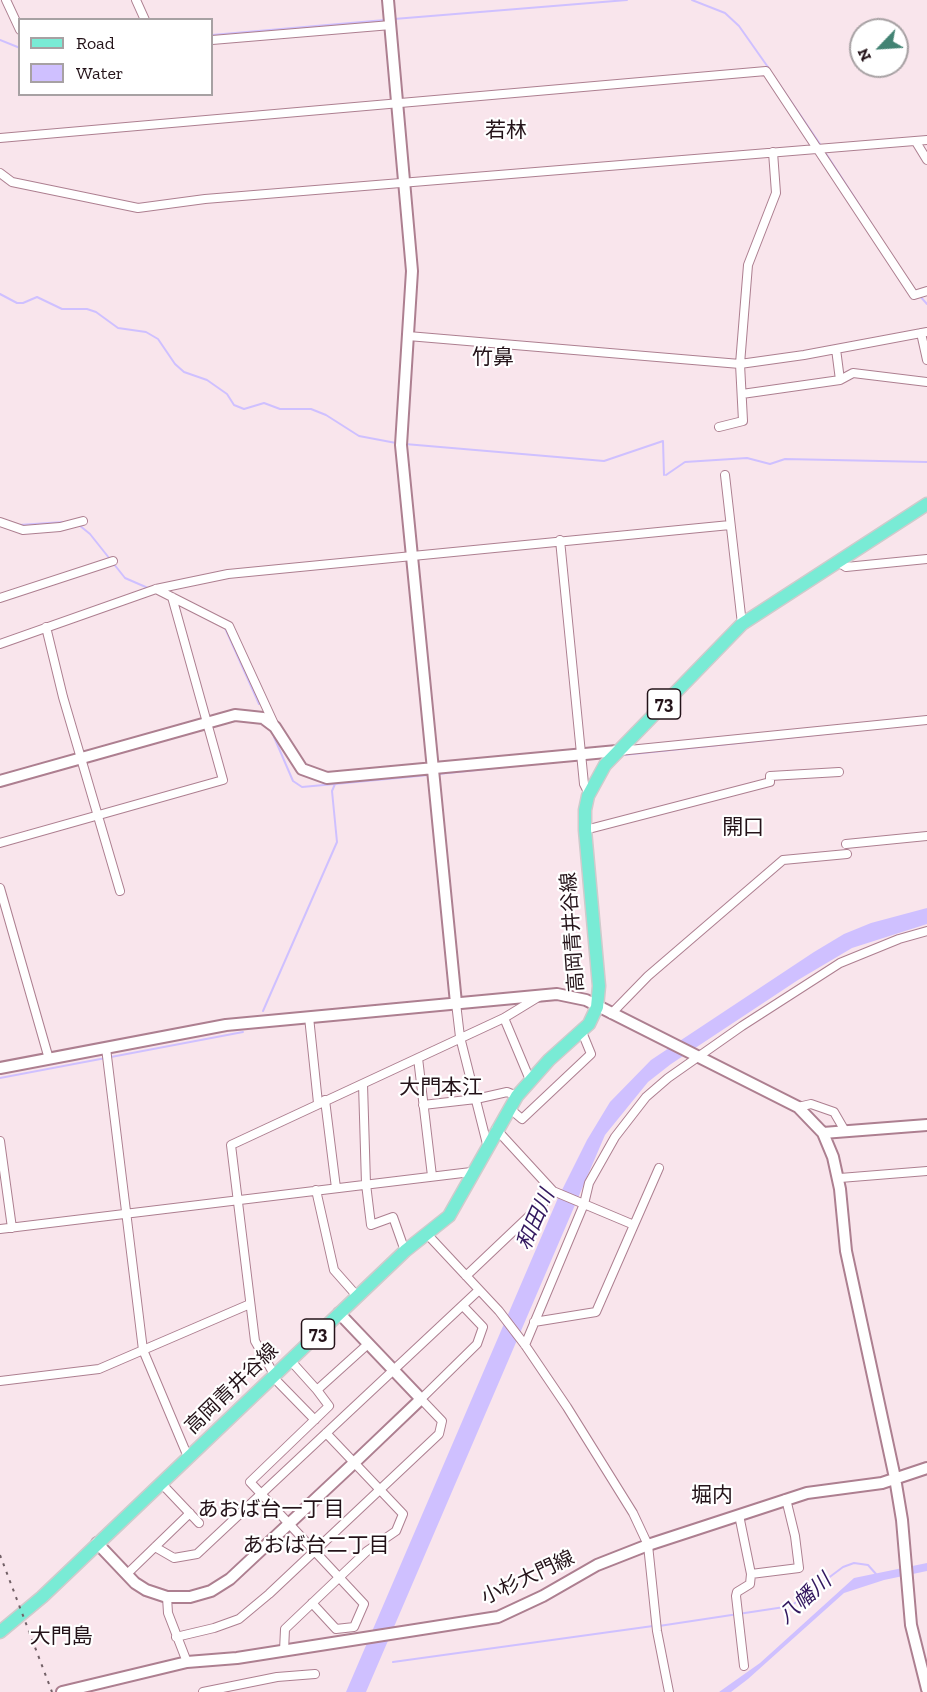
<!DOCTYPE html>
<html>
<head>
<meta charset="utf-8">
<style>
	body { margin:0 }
	#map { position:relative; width:927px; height:1692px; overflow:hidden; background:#f9e5ec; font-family:"Zilla Slab",serif }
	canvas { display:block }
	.legend { position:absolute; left:18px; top:18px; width:195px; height:78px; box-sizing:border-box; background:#fff; border:2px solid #a7a1a3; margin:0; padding:8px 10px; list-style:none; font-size:18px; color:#241319 }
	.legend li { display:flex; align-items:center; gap:12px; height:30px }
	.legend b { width:30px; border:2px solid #a7a1a3 }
	.north { position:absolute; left:849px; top:18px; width:60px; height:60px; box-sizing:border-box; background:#fff; border:2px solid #a7a1a3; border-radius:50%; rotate:245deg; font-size:16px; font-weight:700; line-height:24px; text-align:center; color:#241319 }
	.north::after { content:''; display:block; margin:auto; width:21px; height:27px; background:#428373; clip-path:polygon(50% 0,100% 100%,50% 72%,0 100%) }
</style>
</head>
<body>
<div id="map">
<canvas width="927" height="1692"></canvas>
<ul class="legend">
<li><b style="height:8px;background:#79ebd5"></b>Road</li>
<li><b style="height:16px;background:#cfc0ff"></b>Water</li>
</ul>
<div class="north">N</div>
</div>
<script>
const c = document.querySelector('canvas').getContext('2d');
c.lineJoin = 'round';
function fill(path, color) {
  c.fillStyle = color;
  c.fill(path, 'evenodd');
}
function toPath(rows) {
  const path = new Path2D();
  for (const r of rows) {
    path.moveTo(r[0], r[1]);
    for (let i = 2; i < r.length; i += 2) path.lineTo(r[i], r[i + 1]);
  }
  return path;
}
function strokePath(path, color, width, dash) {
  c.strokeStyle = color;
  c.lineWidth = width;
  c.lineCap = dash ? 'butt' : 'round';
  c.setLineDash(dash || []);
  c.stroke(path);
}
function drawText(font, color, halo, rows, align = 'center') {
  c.font = font + ' "Zilla Slab","Noto Sans JP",serif';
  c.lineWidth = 4.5;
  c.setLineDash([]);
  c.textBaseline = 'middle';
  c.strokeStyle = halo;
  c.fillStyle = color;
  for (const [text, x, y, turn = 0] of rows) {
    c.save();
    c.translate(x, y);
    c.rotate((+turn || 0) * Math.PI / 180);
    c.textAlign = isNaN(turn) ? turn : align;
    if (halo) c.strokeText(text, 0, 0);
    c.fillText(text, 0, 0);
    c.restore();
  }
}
fill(toPath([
	[927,908,927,924,852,948,798,980,671,1064,648,1082,605,1135,366,1692,346,1692,558,1198,587,1140,610,1102,651,1060,814,952,844,934,871,923],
	[927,1563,927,1571,884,1580,844,1593,748,1679,731,1692,719,1692,760,1663,854,1578]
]), '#cfc0ff');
strokePath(toPath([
	[692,0,725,13,739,26,770,70],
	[394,19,627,0],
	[212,35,385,20],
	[0,40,20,48],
	[773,75,822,147],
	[825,152,871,223],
	[0,294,17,303,23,303,37,297,62,309,87,309,96,312,118,328,146,332,158,339,175,364,184,372,207,380,227,394,234,405,244,409,264,403,280,409,311,409,326,415,359,436,396,443],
	[919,295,927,304],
	[405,444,604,461,663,441,664,475],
	[666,475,685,462,747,458,770,464,785,459,927,462],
	[19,525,64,522],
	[79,525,90,534,125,578,148,588],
	[225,628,259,704],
	[274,737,293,781,302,787,335,784],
	[623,755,853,731],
	[438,774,524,765],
	[263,1011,337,842,332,791,335,784,429,775],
	[0,1078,243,1032],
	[659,1626,791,1606,843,1567,854,1563,868,1565,876,1574],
	[393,1662,653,1626]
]), '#cfc0ff', 2);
const street = toPath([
	[6,0,20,30],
	[136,0,145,20],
	[212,40,391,25],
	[0,138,766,71,914,295,927,291],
	[916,142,927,160],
	[0,173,12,182,138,208,205,199,927,140],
	[921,333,927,360],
	[408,336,740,364,804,355,927,332],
	[836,349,840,380],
	[742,394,840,380,853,373,927,382],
	[719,427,743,421,740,364,748,265,776,193,773,152],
	[725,475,742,624],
	[0,522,23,530,60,527,83,521],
	[560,540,584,784,589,794],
	[838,562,846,567,927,559],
	[156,589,229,626,274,724],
	[0,598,113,561],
	[46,627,63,697,120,891],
	[0,644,156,589,228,574,730,525],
	[619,751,927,720],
	[585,830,770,782,770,776,839,772],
	[0,843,223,780,172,597],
	[846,844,927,836],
	[0,888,49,1059],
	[456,1003,460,1037,487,1144],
	[611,1014,648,976,783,860,847,854],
	[309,1017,318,1103],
	[504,1018,530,1080],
	[106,1048,143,1350,188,1457],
	[418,1058,432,1176],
	[363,1084,366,1184,371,1225,393,1217,405,1251],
	[325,1100,336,1188],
	[423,1105,476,1099,507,1092,517,1096],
	[798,1107,811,1104,834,1112,845,1131],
	[509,1108,522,1119,591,1054,582,1032],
	[496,1129,553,1191,634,1225,596,1312,534,1322],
	[0,1141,12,1228],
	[840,1178,927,1171],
	[316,1190,334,1270,357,1296],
	[634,1225,659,1168],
	[0,1229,471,1172],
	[427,1234,499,1311,525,1345,567,1407,633,1513,648,1545,657,1631,669,1692],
	[466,1276,544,1202],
	[525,1345,584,1204,589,1183,615,1137,646,1097,668,1078,742,1026,840,963,899,939,927,931],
	[290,1360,317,1390,368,1344],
	[275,1376,255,1341,231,1145,504,1018,540,996],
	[273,1377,315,1420],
	[0,1381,99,1369,250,1304],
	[161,1483,199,1523],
	[739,1515,751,1574,799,1568,795,1536,786,1499],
	[155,1547,174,1558,197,1554,479,1290],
	[127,1574,190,1513],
	[167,1597,168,1613,187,1662],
	[312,1603,336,1629,354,1627,364,1604,250,1482,329,1406,317,1390],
	[176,1637,214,1628,239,1619,269,1594,439,1434,442,1421,421,1399,477,1344,483,1327,463,1306],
	[284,1651,285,1629,367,1551,396,1531,403,1514,326,1433],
	[744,1666,736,1596,737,1592,750,1584,751,1574],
	[203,1692,277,1677,315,1674]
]);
const secondary = toPath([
	[388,0,412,271,401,445,456,1003],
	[0,781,235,715,263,718,275,727,302,769,327,778,617,751],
	[0,1068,226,1025,557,994,586,1000,798,1107,823,1133,833,1157,840,1189,846,1251,895,1478,902,1520,911,1625,927,1689],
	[823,1133,927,1125],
	[97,1543,135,1583,146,1590,167,1597,190,1597,211,1591,230,1579,355,1462,421,1399,339,1313],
	[62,1692,187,1662,237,1658,498,1617,543,1596,597,1565,648,1545,807,1493,882,1483,927,1468]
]);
const primary = toPath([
	[0,1632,42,1597,405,1251,449,1216,517,1096,549,1060,589,1024,597,1007,599,986,585,830,585,810,588,796,605,765,742,624,927,504]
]);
strokePath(street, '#ad7f90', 10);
strokePath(secondary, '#ad7f90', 14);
strokePath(primary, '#cfcbcc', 15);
strokePath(street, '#fff', 8);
strokePath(secondary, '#fff', 10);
strokePath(primary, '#79ebd5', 12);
strokePath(toPath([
	[0,1555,52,1692]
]), '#726066', 2, [3, 6]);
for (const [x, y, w] of [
	[664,704,33],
	[318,1334,33]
]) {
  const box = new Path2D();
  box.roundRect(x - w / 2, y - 15, w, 30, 4.5);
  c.fillStyle = '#fff';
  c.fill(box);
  strokePath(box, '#241319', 1.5);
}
drawText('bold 18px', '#241319', null, [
	["73",664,704],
	["73",318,1334]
]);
drawText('20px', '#241319', '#fff', [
	["高岡青井谷線",573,932,-94],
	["高岡青井谷線",232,1389,-44],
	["小杉大門線",528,1578,-25]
]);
drawText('21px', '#241319', '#fff', [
	["若林",506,131],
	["竹鼻",493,358],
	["開口",743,828],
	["大門本江",441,1088],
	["堀内",712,1496],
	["あおば台一丁目",271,1510],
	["あおば台二丁目",316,1546],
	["大門島",61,1637]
]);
drawText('italic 21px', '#33185f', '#fff', [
	["和田川",536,1220,-66],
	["八幡川",805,1599,-42]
]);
</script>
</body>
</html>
